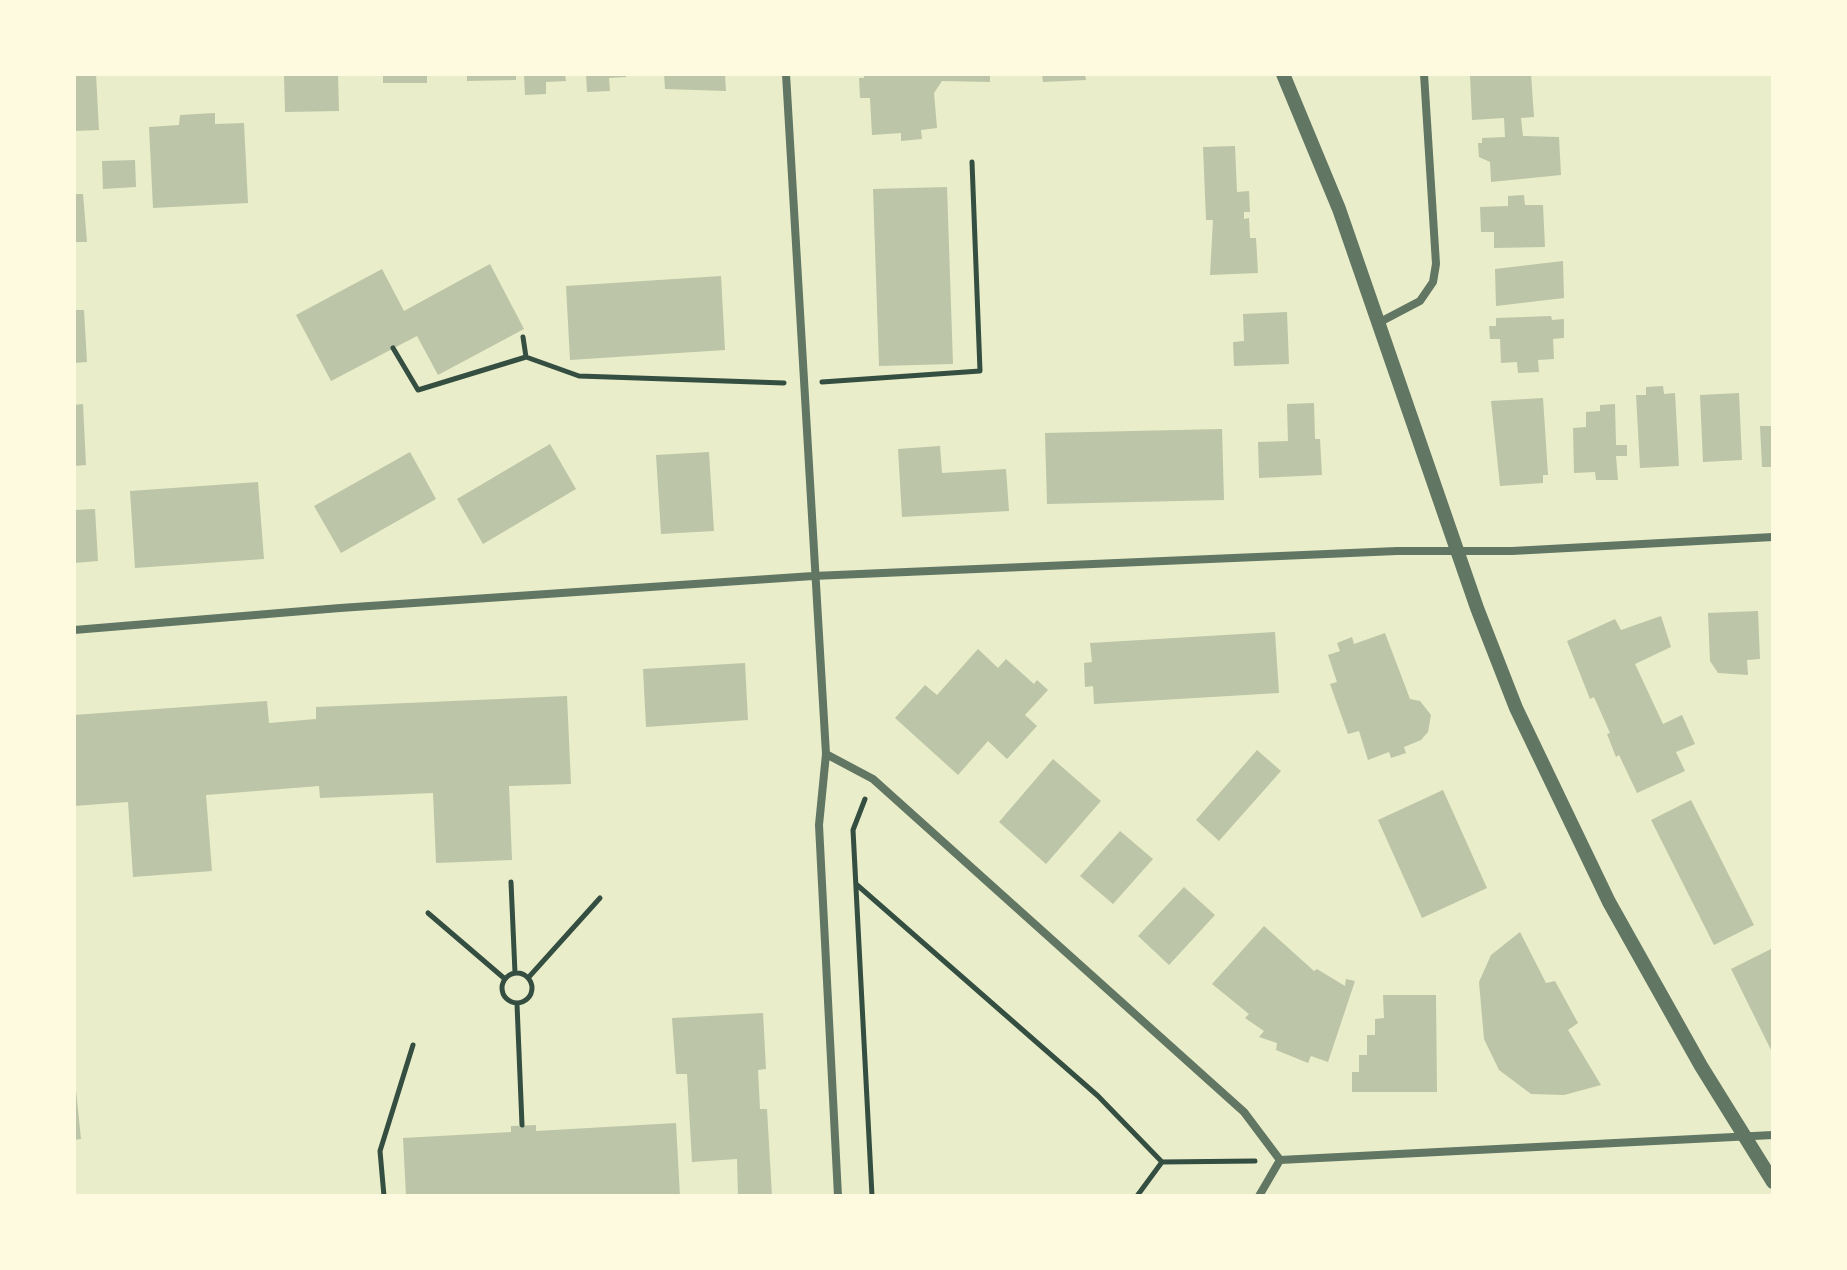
<!DOCTYPE html>
<html>
<head>
<meta charset="utf-8">
<style>
	body { margin:0 }
	#map { position:relative; width:1847px; height:1270px; overflow:hidden; background:#e9edc9; font-family:Raleway,sans-serif }
	canvas { display:block }
	.frame { position:absolute; inset:0; border:76px solid #fefae0; pointer-events:none }
</style>
</head>
<body>
<div id="map">
<canvas width="1847" height="1270"></canvas>
<div class="frame"></div>
</div>
<script>
const c = document.querySelector('canvas').getContext('2d');
c.lineJoin = 'round';
function fill(path, color) {
  c.fillStyle = color;
  c.fill(path, 'evenodd');
}
function toPath(rows) {
  const path = new Path2D();
  for (const r of rows) {
    if (r.length === 3) {
      path.moveTo(r[0] + r[2], r[1]);
      path.arc(r[0], r[1], r[2], 0, 2 * Math.PI);
      continue;
    }
    path.moveTo(r[0], r[1]);
    for (let i = 2; i < r.length; i += 2) path.lineTo(r[i], r[i + 1]);
  }
  return path;
}
function strokePath(path, color, width, dash) {
  c.strokeStyle = color;
  c.lineWidth = width;
  c.lineCap = dash ? 'butt' : 'round';
  c.setLineDash(dash || []);
  c.stroke(path);
}
fill(toPath([
	[74,74,96,74,99,130,74,131],
	[284,74,338,74,339,111,285,112],
	[383,74,427,74,427,83,383,83],
	[467,74,516,74,516,80,467,81],
	[524,74,565,74,566,81,546,82,546,94,525,95],
	[586,74,626,74,626,77,609,78,610,91,587,92],
	[664,74,725,74,726,91,665,89],
	[864,74,990,74,990,82,942,81,934,93,937,128,921,130,922,139,901,141,901,133,872,135,870,98,860,98,859,78,864,78],
	[1042,74,1085,74,1086,80,1043,82],
	[1531,74,1534,117,1521,118,1523,136,1559,137,1561,175,1491,182,1490,162,1479,157,1478,143,1482,143,1482,138,1505,137,1504,118,1472,120,1470,75],
	[215,113,215,124,244,123,248,203,153,208,149,127,179,125,180,115],
	[1235,146,1237,192,1249,191,1250,212,1244,212,1244,219,1249,218,1250,238,1256,238,1258,273,1210,275,1213,220,1206,220,1203,147],
	[135,160,136,187,103,189,102,161],
	[947,187,953,364,879,366,873,189],
	[74,194,83,194,87,242,74,242],
	[1524,195,1525,205,1543,205,1545,247,1494,248,1494,232,1481,232,1480,207,1508,206,1508,196],
	[1563,261,1564,298,1496,306,1495,269],
	[490,264,524,329,438,375,417,336,331,381,296,315,382,269,404,311],
	[721,276,725,350,570,360,566,286],
	[74,310,84,310,87,362,74,363],
	[1287,312,1289,364,1234,366,1233,342,1244,341,1243,314],
	[1551,316,1552,320,1564,319,1564,338,1553,339,1554,359,1538,360,1539,372,1518,373,1517,362,1501,363,1500,339,1490,339,1489,326,1496,326,1496,318],
	[1663,386,1664,394,1675,393,1679,466,1640,468,1636,395,1646,395,1646,387],
	[1739,393,1742,460,1703,462,1700,395],
	[1543,398,1548,475,1543,475,1543,483,1500,486,1491,401],
	[1314,403,1315,439,1320,439,1322,475,1259,478,1258,442,1288,441,1287,404],
	[83,404,86,465,74,466,74,405],
	[1615,404,1616,445,1627,445,1627,456,1616,456,1618,480,1596,480,1595,472,1574,473,1573,428,1586,427,1586,412,1600,411,1600,405],
	[1760,426,1773,426,1773,467,1762,467],
	[1222,429,1224,500,1047,504,1045,433],
	[550,444,576,489,483,544,457,499],
	[940,446,942,473,1006,469,1009,511,902,517,898,449],
	[410,452,436,499,341,553,314,506],
	[709,452,714,531,661,534,656,455],
	[258,482,264,559,135,568,130,491],
	[95,509,98,561,74,563,74,510],
	[1758,611,1760,659,1747,660,1748,675,1718,673,1710,661,1708,613],
	[1661,616,1671,647,1635,664,1663,724,1682,715,1695,744,1676,752,1685,771,1637,793,1619,755,1616,757,1607,734,1610,733,1594,697,1590,699,1567,641,1615,619,1621,630],
	[1275,632,1279,693,1094,704,1093,686,1085,687,1084,663,1092,662,1090,643],
	[1385,633,1410,699,1420,701,1431,715,1428,732,1421,740,1404,747,1406,753,1391,758,1389,752,1368,760,1359,731,1348,734,1330,684,1337,682,1328,655,1340,651,1337,643,1352,637,1354,644],
	[978,649,998,668,1006,659,1034,684,1037,680,1048,690,1025,715,1037,726,1007,759,988,741,958,775,895,718,925,685,937,695],
	[745,663,748,720,646,727,643,669],
	[567,696,571,784,509,786,512,860,436,863,433,793,320,798,319,786,206,795,212,871,133,877,128,802,74,806,74,715,267,701,269,723,316,719,316,707],
	[1257,750,1281,771,1219,841,1196,820],
	[1053,759,1101,801,1046,864,999,822],
	[1443,790,1487,888,1422,918,1378,820],
	[1691,800,1754,925,1714,945,1651,820],
	[1120,831,1153,859,1113,904,1080,876],
	[1184,887,1215,915,1169,965,1138,936],
	[1264,926,1314,971,1317,969,1345,986,1346,979,1355,981,1328,1062,1311,1056,1308,1063,1276,1050,1277,1043,1259,1037,1264,1031,1245,1018,1249,1014,1212,984],
	[1520,932,1546,983,1555,981,1578,1023,1568,1030,1601,1085,1564,1095,1531,1094,1499,1070,1484,1039,1479,982,1491,955],
	[1771,949,1773,954,1771,1050,1731,969],
	[1383,995,1436,995,1437,1092,1352,1092,1352,1072,1359,1072,1359,1055,1367,1055,1367,1035,1375,1035,1375,1019,1384,1018],
	[763,1013,766,1069,758,1070,760,1109,767,1109,772,1196,738,1196,737,1159,692,1162,687,1074,676,1074,672,1018],
	[74,1071,81,1139,74,1140],
	[676,1123,680,1196,406,1196,403,1138,511,1132,511,1126,536,1125,536,1131]
]), '#bcc5a7');
strokePath(toPath([
	[523,337,526,357],
	[393,348,418,390,526,357,579,376,784,383],
	[822,382,980,371,972,162],
	[865,799,853,830,872,1196],
	[511,882,515,973],
	[856,884,1098,1096,1162,1162,1137,1196],
	[428,913,505,979],
	[517,988,15],
	[528,978,600,898],
	[517,1004,522,1125],
	[1162,1162,1255,1161],
	[384,1196,380,1151,413,1045]
]), '#344e41', 5);
strokePath(toPath([
	[786,74,826,754,819,825,838,1196],
	[1380,322,1420,301,1433,282,1436,264,1424,74],
	[74,630,340,608,813,576,1397,551,1512,551,1773,537],
	[826,754,873,779,1244,1112,1280,1160],
	[1280,1160,1773,1135],
	[1259,1196,1280,1160]
]), '#617663', 8);
strokePath(toPath([
	[1283,74,1339,209,1477,608,1516,708,1609,902,1701,1066,1773,1182]
]), '#617663', 14);
</script>
</body>
</html>
